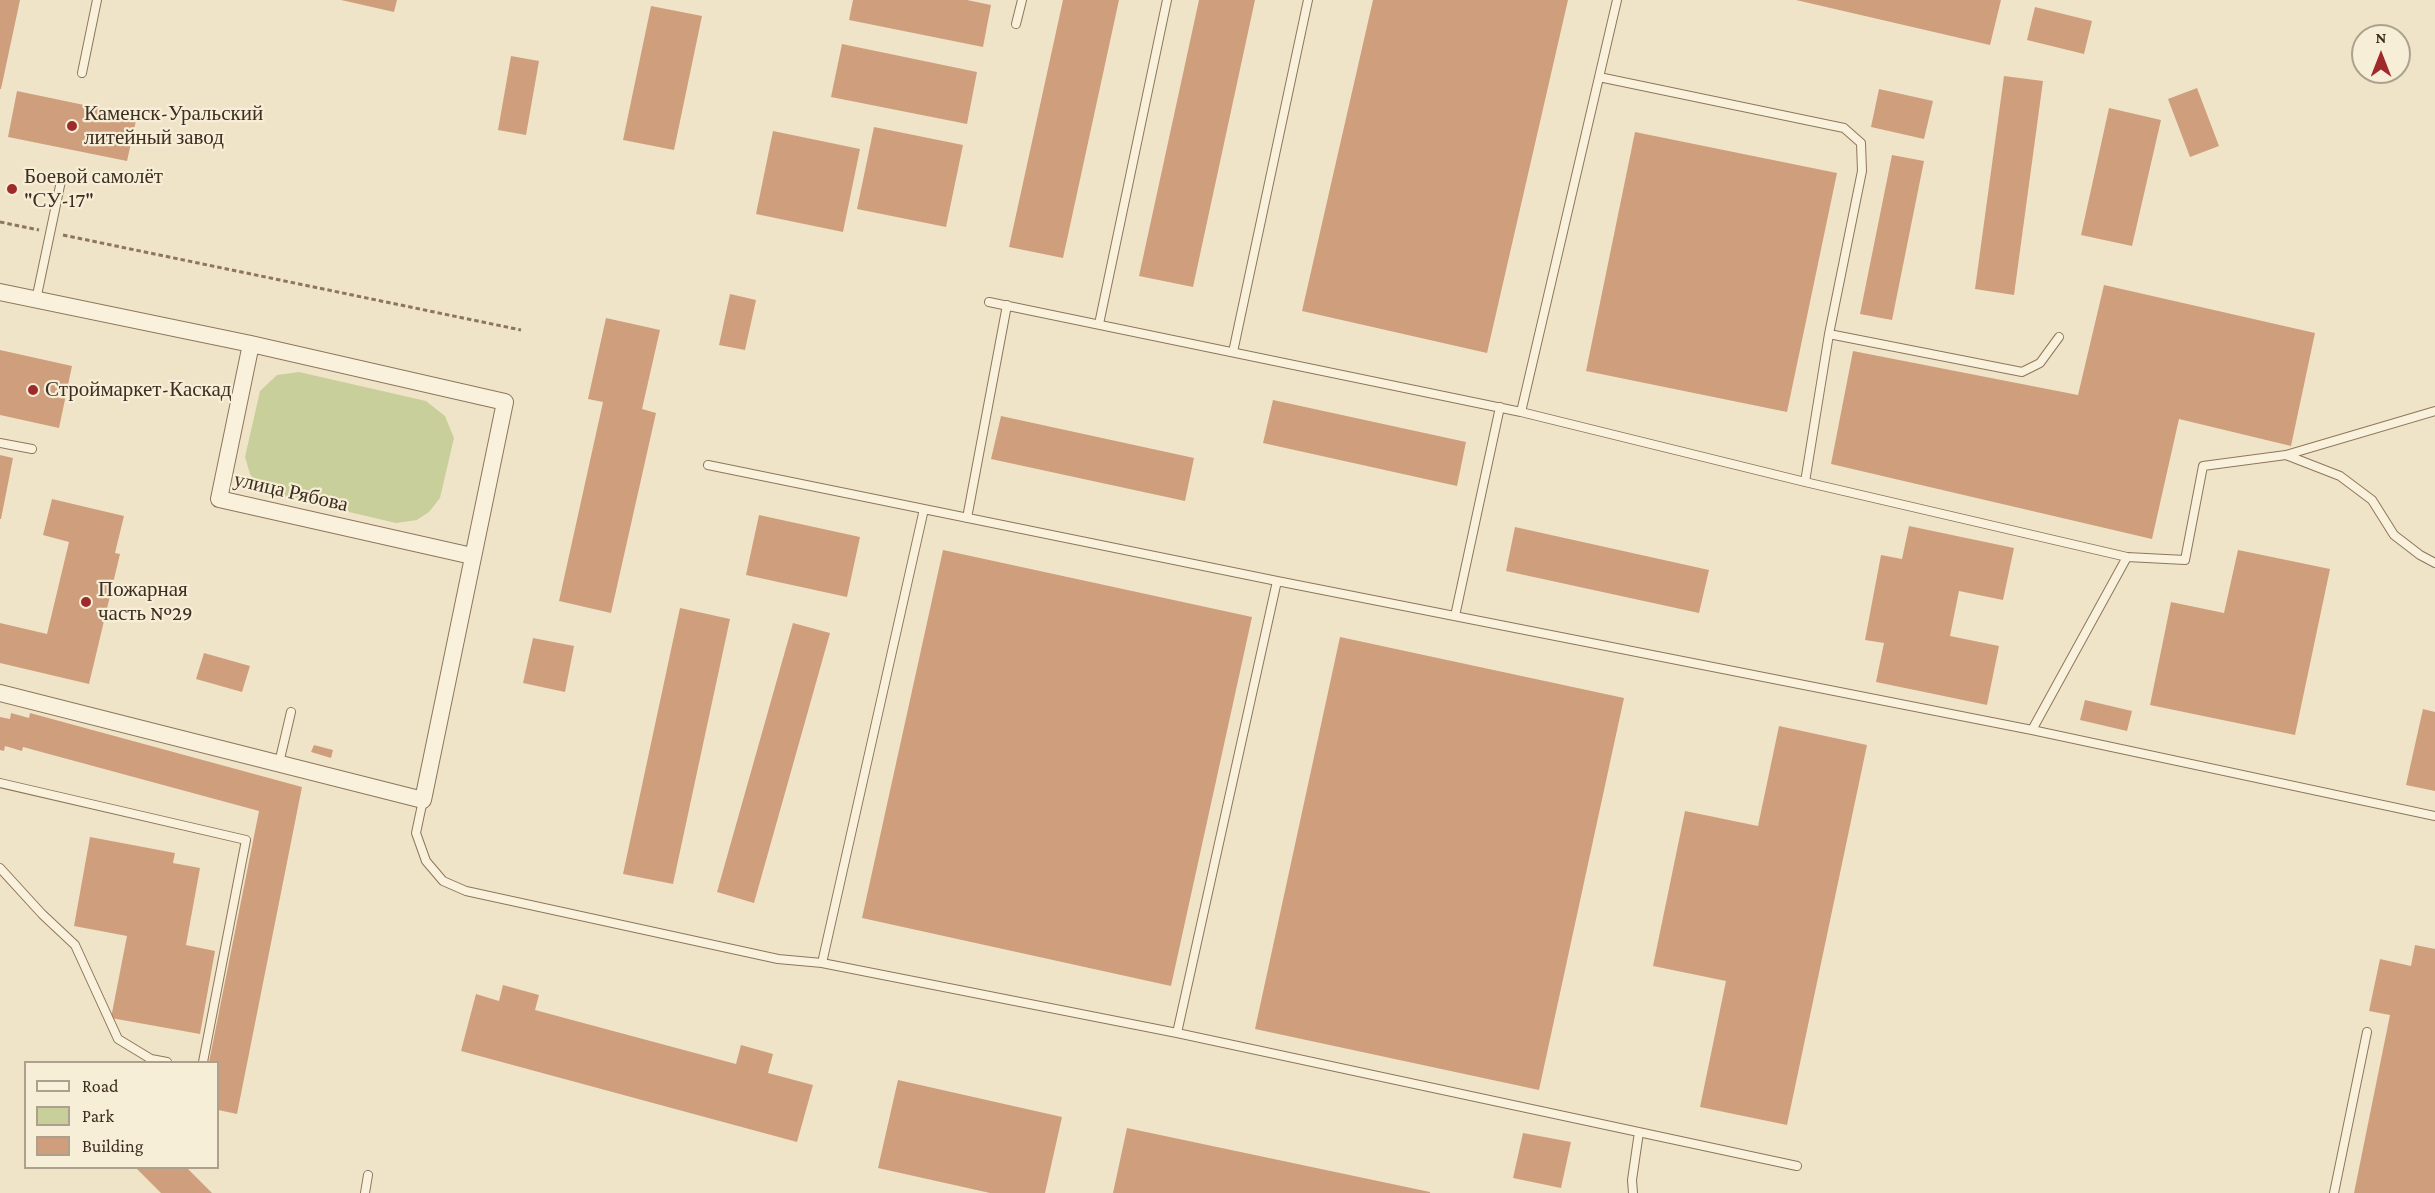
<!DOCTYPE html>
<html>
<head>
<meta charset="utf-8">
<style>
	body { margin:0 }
	#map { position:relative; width:2435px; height:1193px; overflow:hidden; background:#f0e4c8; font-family:"Crimson Pro",serif }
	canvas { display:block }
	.legend { position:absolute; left:24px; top:1061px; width:195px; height:108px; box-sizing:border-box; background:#f7eed8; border:2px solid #ada18e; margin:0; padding:8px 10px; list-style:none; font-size:18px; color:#3d2e20 }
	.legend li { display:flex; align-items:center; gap:12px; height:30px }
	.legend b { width:30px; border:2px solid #ada18e }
	.north { position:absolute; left:2351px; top:24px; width:60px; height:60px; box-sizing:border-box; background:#f7eed8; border:2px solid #ada18e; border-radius:50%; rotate:0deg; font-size:16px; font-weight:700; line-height:24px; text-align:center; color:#3d2e20 }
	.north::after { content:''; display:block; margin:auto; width:21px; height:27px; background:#9e2a2b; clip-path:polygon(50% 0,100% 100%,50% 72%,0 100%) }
</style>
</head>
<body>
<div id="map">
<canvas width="2435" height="1193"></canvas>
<ul class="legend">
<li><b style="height:8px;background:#faf1dc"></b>Road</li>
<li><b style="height:16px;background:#c9cf9b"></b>Park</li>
<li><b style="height:16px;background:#cf9f7d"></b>Building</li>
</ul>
<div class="north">N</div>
</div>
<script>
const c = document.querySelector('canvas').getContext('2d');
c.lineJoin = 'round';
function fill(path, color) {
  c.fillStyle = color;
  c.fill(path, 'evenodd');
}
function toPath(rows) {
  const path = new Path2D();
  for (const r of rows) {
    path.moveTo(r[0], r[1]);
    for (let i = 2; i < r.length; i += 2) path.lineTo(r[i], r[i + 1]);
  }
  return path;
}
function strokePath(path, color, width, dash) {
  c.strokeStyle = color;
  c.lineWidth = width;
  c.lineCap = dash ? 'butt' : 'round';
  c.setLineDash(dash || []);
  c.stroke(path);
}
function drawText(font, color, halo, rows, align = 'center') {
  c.font = font + ' "Crimson Pro",serif';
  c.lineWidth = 4.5;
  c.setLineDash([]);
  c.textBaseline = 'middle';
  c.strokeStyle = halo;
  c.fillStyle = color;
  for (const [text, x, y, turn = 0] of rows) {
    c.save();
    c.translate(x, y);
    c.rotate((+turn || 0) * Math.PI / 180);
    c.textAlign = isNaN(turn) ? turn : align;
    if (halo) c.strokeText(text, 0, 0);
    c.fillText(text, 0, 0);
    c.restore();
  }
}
fill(toPath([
	[299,372,426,401,445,416,454,438,440,498,429,512,417,520,396,523,272,494,258,485,250,474,245,457,260,391,277,375]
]), '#c9cf9b');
fill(toPath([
	[0,0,20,0,1,89,0,89],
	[341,0,397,0,394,12],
	[853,0,967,0,991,5,983,47,849,20],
	[1063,0,1119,0,1063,258,1009,247],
	[1199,0,1255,0,1193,287,1139,276],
	[1373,0,1568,0,1487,353,1302,311],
	[1796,0,2001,0,1990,45],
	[651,6,702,16,674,150,623,140],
	[2035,7,2092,21,2084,54,2027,40],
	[842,44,977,72,967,124,831,97],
	[511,56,539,61,526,135,498,130],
	[2004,76,2043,81,2014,295,1975,289],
	[2197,88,2219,146,2190,157,2168,99],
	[1879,89,1933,101,1924,139,1871,127],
	[17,91,137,116,127,161,8,137],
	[2109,108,2161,120,2132,246,2081,235],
	[874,127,963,145,946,227,857,209],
	[773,131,860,149,843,232,756,214],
	[1635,132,1837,173,1787,412,1586,371],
	[1892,155,1924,161,1892,320,1860,314],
	[2104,285,2315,333,2291,446,2179,419,2152,539,1831,464,1853,351,2078,395],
	[730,294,756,300,745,350,719,345],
	[606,318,660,330,642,409,656,413,611,613,559,601,603,402,588,399],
	[0,350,72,366,59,428,0,415],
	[1273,400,1466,442,1457,486,1263,443],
	[1001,416,1194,458,1185,501,991,459],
	[0,455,13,458,1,519,0,519],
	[52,499,124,516,115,553,120,554,89,684,0,663,0,623,47,634,69,542,43,535],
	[759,515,860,537,847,597,746,575],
	[1909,526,2014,548,2003,600,1959,591,1950,636,1999,646,1987,705,1876,682,1884,643,1865,640,1881,555,1902,559],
	[1515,527,1709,570,1699,613,1506,571],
	[943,550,1252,617,1171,986,862,918],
	[2238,550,2330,569,2295,735,2150,705,2171,602,2224,613],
	[680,608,730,619,673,884,623,874],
	[793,623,830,633,754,903,717,892],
	[1340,637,1624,698,1539,1090,1255,1029],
	[533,638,574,646,565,692,523,683],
	[204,653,250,666,242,692,196,679],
	[2085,700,2132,711,2127,731,2080,720],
	[2423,709,2435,712,2435,791,2406,785],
	[11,713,29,718,30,713,302,787,237,1114,218,1110,218,1062,209,1062,259,811,23,747,22,751,5,746,4,751,0,750,0,717,10,719],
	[1779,726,1867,745,1787,1125,1700,1107,1726,981,1653,966,1685,811,1758,826],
	[314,745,333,750,331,758,311,752],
	[90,837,175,853,173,863,200,868,186,945,215,951,200,1034,111,1018,127,936,74,926],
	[2415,945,2435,949,2435,1193,2354,1193,2390,1015,2369,1011,2380,959,2411,966],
	[503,985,539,995,535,1010,736,1064,741,1045,773,1054,768,1073,813,1085,797,1142,461,1051,476,994,499,1001],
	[898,1080,1062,1117,1045,1193,990,1193,878,1168],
	[1127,1128,1430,1192,1430,1193,1113,1193],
	[1523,1133,1571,1142,1561,1188,1513,1178],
	[136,1168,187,1168,212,1193,161,1193]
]), '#cf9f7d');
const service = toPath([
	[1016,24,1022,0],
	[82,73,97,0],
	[1599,77,1844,128,1861,143,1862,171,1829,334,1805,482],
	[36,300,61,181],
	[989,302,1521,412,1805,482,2127,557],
	[1099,324,1167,0],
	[1829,334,2022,372,2040,363,2059,337],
	[1233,352,1308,0],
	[1521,412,1617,0],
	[0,443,32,449],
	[2286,455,2435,411],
	[708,465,1277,581,2032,730,2435,816],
	[967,518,1007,305],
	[1455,616,1500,407],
	[2032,730,2127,557,2185,560,2203,466,2286,455,2340,476,2372,500,2394,535,2420,555,2435,563],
	[279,763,291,712],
	[0,783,246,840,203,1062],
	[423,800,416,833,426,861,443,881,466,891,778,959,822,963,1177,1033,1797,1166],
	[0,868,42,914,75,945,118,1039,151,1059,167,1062],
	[822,963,924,509],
	[1177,1033,1277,581],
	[365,1193,368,1175],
	[1633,1193,1632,1180,1639,1132],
	[2334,1193,2367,1032]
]);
const minor = toPath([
	[0,292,251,344,505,402,423,800,0,693],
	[251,344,219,499,472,556]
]);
strokePath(service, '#8d765c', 10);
strokePath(minor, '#8d765c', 18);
strokePath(toPath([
	[0,222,39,230],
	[63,235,521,330]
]), '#8d765c', 3, [4.5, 3]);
strokePath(service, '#faf1dc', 8);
strokePath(minor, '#faf1dc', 16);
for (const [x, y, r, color] of [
	[72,126,6,"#9e2a2b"],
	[12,189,6,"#9e2a2b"],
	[33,390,6,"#9e2a2b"],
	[86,602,6,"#9e2a2b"]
]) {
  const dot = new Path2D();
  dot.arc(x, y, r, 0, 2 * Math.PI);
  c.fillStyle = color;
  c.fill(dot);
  strokePath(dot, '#f7eed8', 2);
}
drawText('21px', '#3d2e20', '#f7eed8', [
	["Каменск-Уральский",84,114],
	["литейный завод",84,138],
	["Боевой самолёт",24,177],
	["\"СУ-17\"",24,201],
	["Строймаркет-Каскад",45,390],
	["Пожарная",98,590],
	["часть №29",98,614]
], 'left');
drawText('21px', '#3d2e20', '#f7eed8', [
	["улица Рябова",291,492,13]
]);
</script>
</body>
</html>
